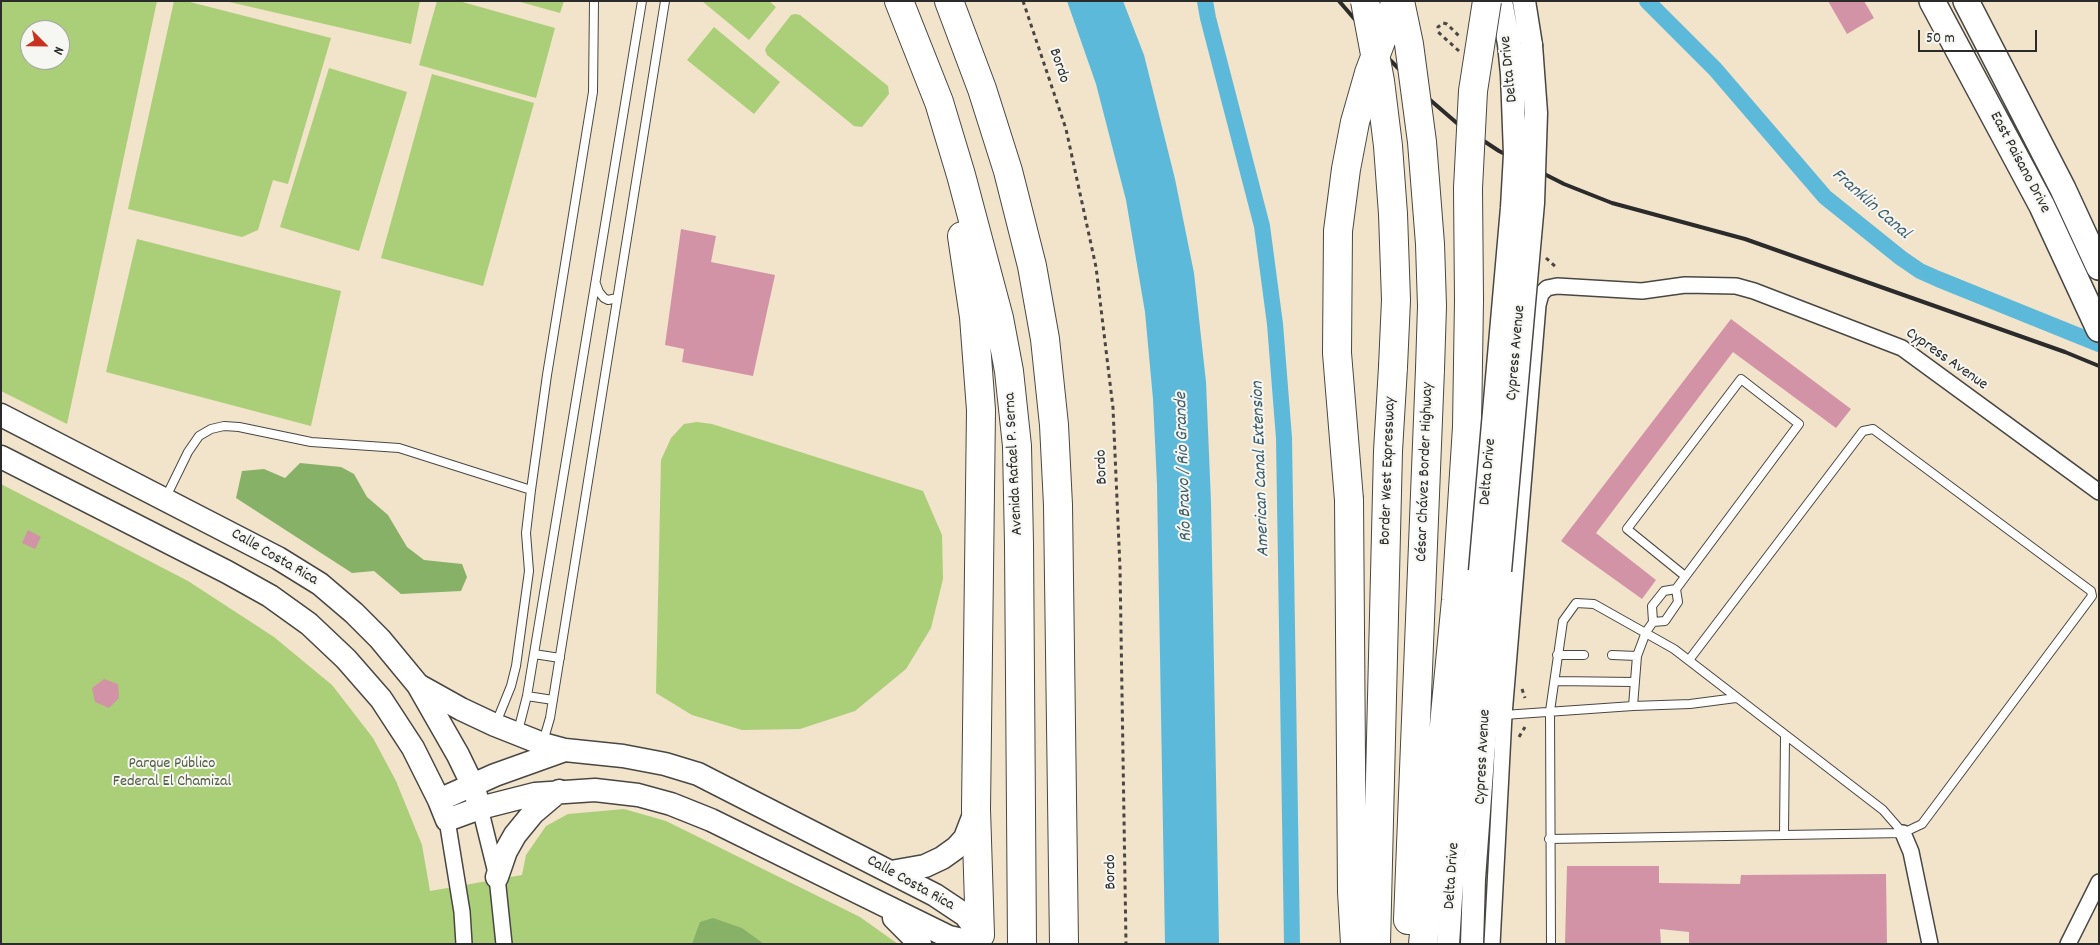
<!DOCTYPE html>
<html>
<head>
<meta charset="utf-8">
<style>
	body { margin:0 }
	#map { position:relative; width:2100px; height:945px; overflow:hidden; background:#f2e3cb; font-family:Dekko,sans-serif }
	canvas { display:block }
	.frame { position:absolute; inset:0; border:2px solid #2b2b2b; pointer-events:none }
	.north { position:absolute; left:20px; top:20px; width:50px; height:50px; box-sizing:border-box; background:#f6f6f2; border:1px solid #a5a5a2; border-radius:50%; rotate:113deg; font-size:14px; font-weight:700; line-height:20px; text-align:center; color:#2b2b2b }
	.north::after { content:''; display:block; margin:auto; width:18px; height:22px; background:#c8321e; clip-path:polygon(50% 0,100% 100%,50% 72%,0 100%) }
	.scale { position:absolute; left:1918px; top:30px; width:119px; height:22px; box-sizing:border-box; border:2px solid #2b2b2b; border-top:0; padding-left:6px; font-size:15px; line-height:18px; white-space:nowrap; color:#2b2b2b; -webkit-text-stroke:4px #f6f6f2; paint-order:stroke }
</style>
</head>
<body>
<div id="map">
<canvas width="2100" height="945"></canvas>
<div class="frame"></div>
<div class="north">N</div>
<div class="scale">50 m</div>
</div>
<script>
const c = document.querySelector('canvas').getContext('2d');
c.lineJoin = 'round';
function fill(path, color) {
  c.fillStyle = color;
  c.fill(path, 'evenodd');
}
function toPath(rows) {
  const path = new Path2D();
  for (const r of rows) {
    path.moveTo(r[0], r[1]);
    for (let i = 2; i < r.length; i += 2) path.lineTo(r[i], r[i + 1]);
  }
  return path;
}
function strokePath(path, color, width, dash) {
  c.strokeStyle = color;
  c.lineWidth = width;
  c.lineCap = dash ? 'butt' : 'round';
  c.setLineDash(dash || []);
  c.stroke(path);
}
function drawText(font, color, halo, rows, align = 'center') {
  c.font = font + ' Dekko,sans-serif';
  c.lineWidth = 4;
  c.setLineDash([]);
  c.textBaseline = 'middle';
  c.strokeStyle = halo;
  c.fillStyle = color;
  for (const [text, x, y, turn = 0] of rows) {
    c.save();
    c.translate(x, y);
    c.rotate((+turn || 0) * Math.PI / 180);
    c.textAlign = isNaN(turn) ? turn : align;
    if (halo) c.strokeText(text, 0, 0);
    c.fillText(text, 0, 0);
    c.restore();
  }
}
fill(toPath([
	[1,1,157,1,67,424,1,391],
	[30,30,60,30,60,60,30,60],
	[174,1,186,1,331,38,288,184,273,180,258,230,242,237,128,209],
	[225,1,420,1,411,44],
	[437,1,459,1,555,28,536,98,419,65],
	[517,1,564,1,560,13],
	[702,1,769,1,776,7,749,40],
	[795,14,800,15,888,86,889,94,862,127,854,126,767,55,765,50,767,46,791,15],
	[714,27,780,82,754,114,687,60],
	[329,68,407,92,359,251,280,227],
	[432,74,534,103,483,286,381,258],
	[137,239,341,291,311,426,106,372],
	[697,422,712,424,923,491,942,535,943,579,931,628,906,669,855,711,800,729,742,730,692,715,656,693,661,460,671,438,684,424],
	[1,484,188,581,274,637,332,685,373,738,396,781,422,845,430,891,522,875,526,855,546,826,568,814,624,809,666,821,860,917,898,944,1,944]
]), '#abce78');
fill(toPath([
	[300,463,341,467,354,474,367,497,388,515,407,547,424,560,462,564,467,577,461,591,401,594,374,571,352,573,236,498,242,471,264,469,285,478],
	[713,918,742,928,764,944,692,944,700,922]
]), '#88b168');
fill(toPath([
	[1067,1,1123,1,1144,55,1175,179,1194,273,1206,382,1211,502,1219,944,1165,944,1157,484,1153,399,1145,312,1126,200,1096,84]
]), '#5cb9da');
strokePath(toPath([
	[1205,1,1208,18,1262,226,1275,324,1284,438,1292,944],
	[1647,1,1715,69,1825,197,1901,258,1920,271,1938,279,2099,344]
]), '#5cb9da', 16);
fill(toPath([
	[1828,1,1864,1,1874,18,1847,34],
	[681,229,716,236,711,262,775,275,753,376,682,362,684,349,665,345],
	[1731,319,1851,409,1836,428,1733,352,1596,533,1656,580,1642,599,1561,541],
	[28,530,41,537,35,549,22,543],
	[104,679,118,684,119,698,109,708,95,702,92,688],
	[1567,866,1659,866,1659,883,1740,884,1741,875,1886,874,1887,944,1689,944,1689,932,1660,929,1661,944,1565,944]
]), '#d393a7');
const lane = toPath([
	[596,284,599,292,604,298,608,300,617,298],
	[166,497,188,452,199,436,211,429,224,426,239,427,311,442,399,448,531,490,547,375,593,92,594,1],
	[1653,622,1665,621,1678,602,1676,589,1799,424,1741,379,1627,529,1685,576],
	[534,654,560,658],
	[1557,655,1584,655],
	[1612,655,1637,656],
	[1555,681,1634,682],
	[527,696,553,700],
	[1633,706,1637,656,1646,632,1653,622,1652,606,1664,591,1676,589],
	[1504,715,1633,706,1690,704,1736,698],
	[496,723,511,686,516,666,529,571,526,533,531,490],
	[518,731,527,696,642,1],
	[543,742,550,718,665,1],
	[1784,834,1785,736],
	[1549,839,1903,833,1922,824,2092,596,2091,591,2064,571,1873,429,1863,431,1689,660],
	[1551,944,1550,711,1563,621,1576,603,1594,604,1674,649,1883,810,1903,833]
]);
const street = toPath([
	[480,808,497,877,504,944],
	[447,820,462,912,464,944],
	[1903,833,1911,852,1930,944],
	[1492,944,1504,715,1538,305,1541,294,1547,288,1557,286,1642,291,1685,285,1736,286,1754,291,1902,348,2099,492],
	[2068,944,2099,882]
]);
const secondary = toPath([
	[1501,1,1509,44],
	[1524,1,1531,45],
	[1,415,278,558,320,584,354,613,380,639,418,685,458,755,473,786,480,808],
	[1,457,227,572,270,596,309,624,346,659,381,699,413,748,439,800,447,820,480,808,535,794,595,790,638,795,671,804,711,820,949,937,967,941,980,935],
	[418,685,461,709,495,725,543,744,565,750],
	[439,800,495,775,565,750,623,756,665,764,698,774,935,895,965,915,980,935],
	[891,872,925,866,942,858,956,848,965,838,975,812],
	[497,877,506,851,515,835,533,813,559,791],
	[894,918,920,944],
	[1448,944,1454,850,1480,571],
	[1472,944,1474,879,1483,757,1500,571]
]);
const primary = toPath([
	[1932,1,2042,206,2099,329],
	[1966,1,2063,189,2099,267]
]);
const highway = toPath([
	[899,1,939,102,961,175,999,318,1009,371,1017,446,1019,544,1022,944],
	[949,1,982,89,1008,171,1032,266,1045,339,1054,425,1058,505,1064,944],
	[962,236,974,317,981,410,976,809,980,935],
	[1349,500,1352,892,1355,944],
	[1408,920,1430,369],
	[1376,944,1388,451,1393,367],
	[1423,944,1456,600,1467,427,1469,300]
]);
strokePath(lane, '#494743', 10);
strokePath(street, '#494743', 18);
strokePath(secondary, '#494743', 25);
strokePath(primary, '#494743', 28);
strokePath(highway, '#494743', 30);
strokePath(toPath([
	[1023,1,1066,129,1096,267,1113,408,1120,568,1126,944],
	[1546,258,1557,268],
	[1522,689,1525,698],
	[1519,737,1525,727]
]), '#494743', 3, [4, 4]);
strokePath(lane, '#fff', 8);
strokePath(street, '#fff', 15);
strokePath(secondary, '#fff', 22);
strokePath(primary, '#fff', 25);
strokePath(highway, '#fff', 28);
strokePath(toPath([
	[1339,1,1389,59,1429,99,1458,124,1499,151,1564,184,1612,203,1745,239,2065,352,2099,366]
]), '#2b2b2b', 4);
const secondaryBridge = toPath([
	[1480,571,1512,208,1515,154,1512,74,1509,44],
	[1500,571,1533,203,1536,113,1531,45]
]);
const highwayBridge = toPath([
	[1365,1,1380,81,1388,146,1393,214,1396,300,1393,367],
	[1400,1,1409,44,1422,142,1430,244,1432,306,1430,369],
	[1469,300,1468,188,1473,91,1487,1],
	[1349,500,1337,353,1338,231,1346,169,1355,122,1369,73,1396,1]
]);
strokePath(secondaryBridge, '#494743', 25, []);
strokePath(highwayBridge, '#494743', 30, []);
strokePath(toPath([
	[1459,51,1438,32,1438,27,1443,23,1447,24,1461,38]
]), '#494743', 3, [4, 4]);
strokePath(secondaryBridge, '#fff', 22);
strokePath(highwayBridge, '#fff', 28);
drawText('16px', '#2b2b2b', '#f6f6f2', [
	["Bordo",1058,66,71],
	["Delta Drive",1510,69,-96],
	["East Paisano Drive",2019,163,62],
	["Cypress Avenue",1517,353,-85],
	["Cypress Avenue",1946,360,35],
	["Avenida Rafael P. Serna",1015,464,-93],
	["Bordo",1103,467,-92],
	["Border West Expressway",1389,471,-88],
	["César Chávez Border Highway",1426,472,-88],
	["Delta Drive",1489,472,-85],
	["Calle Costa Rica",274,558,30],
	["Cypress Avenue",1484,757,-87],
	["Bordo",1112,872,-91],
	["Delta Drive",1453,876,-86],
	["Calle Costa Rica",910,884,29]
]);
drawText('16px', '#515c42', '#f6f6f2', [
	["Parque Público",172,765],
	["Federal El Chamizal",172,783]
]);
drawText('italic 18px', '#3c5d68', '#f6f6f2', [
	["Franklin Canal",1870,205,41],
	["Río Bravo / Rio Grande",1185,467,-92],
	["American Canal Extension",1262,469,-92]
]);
</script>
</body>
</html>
